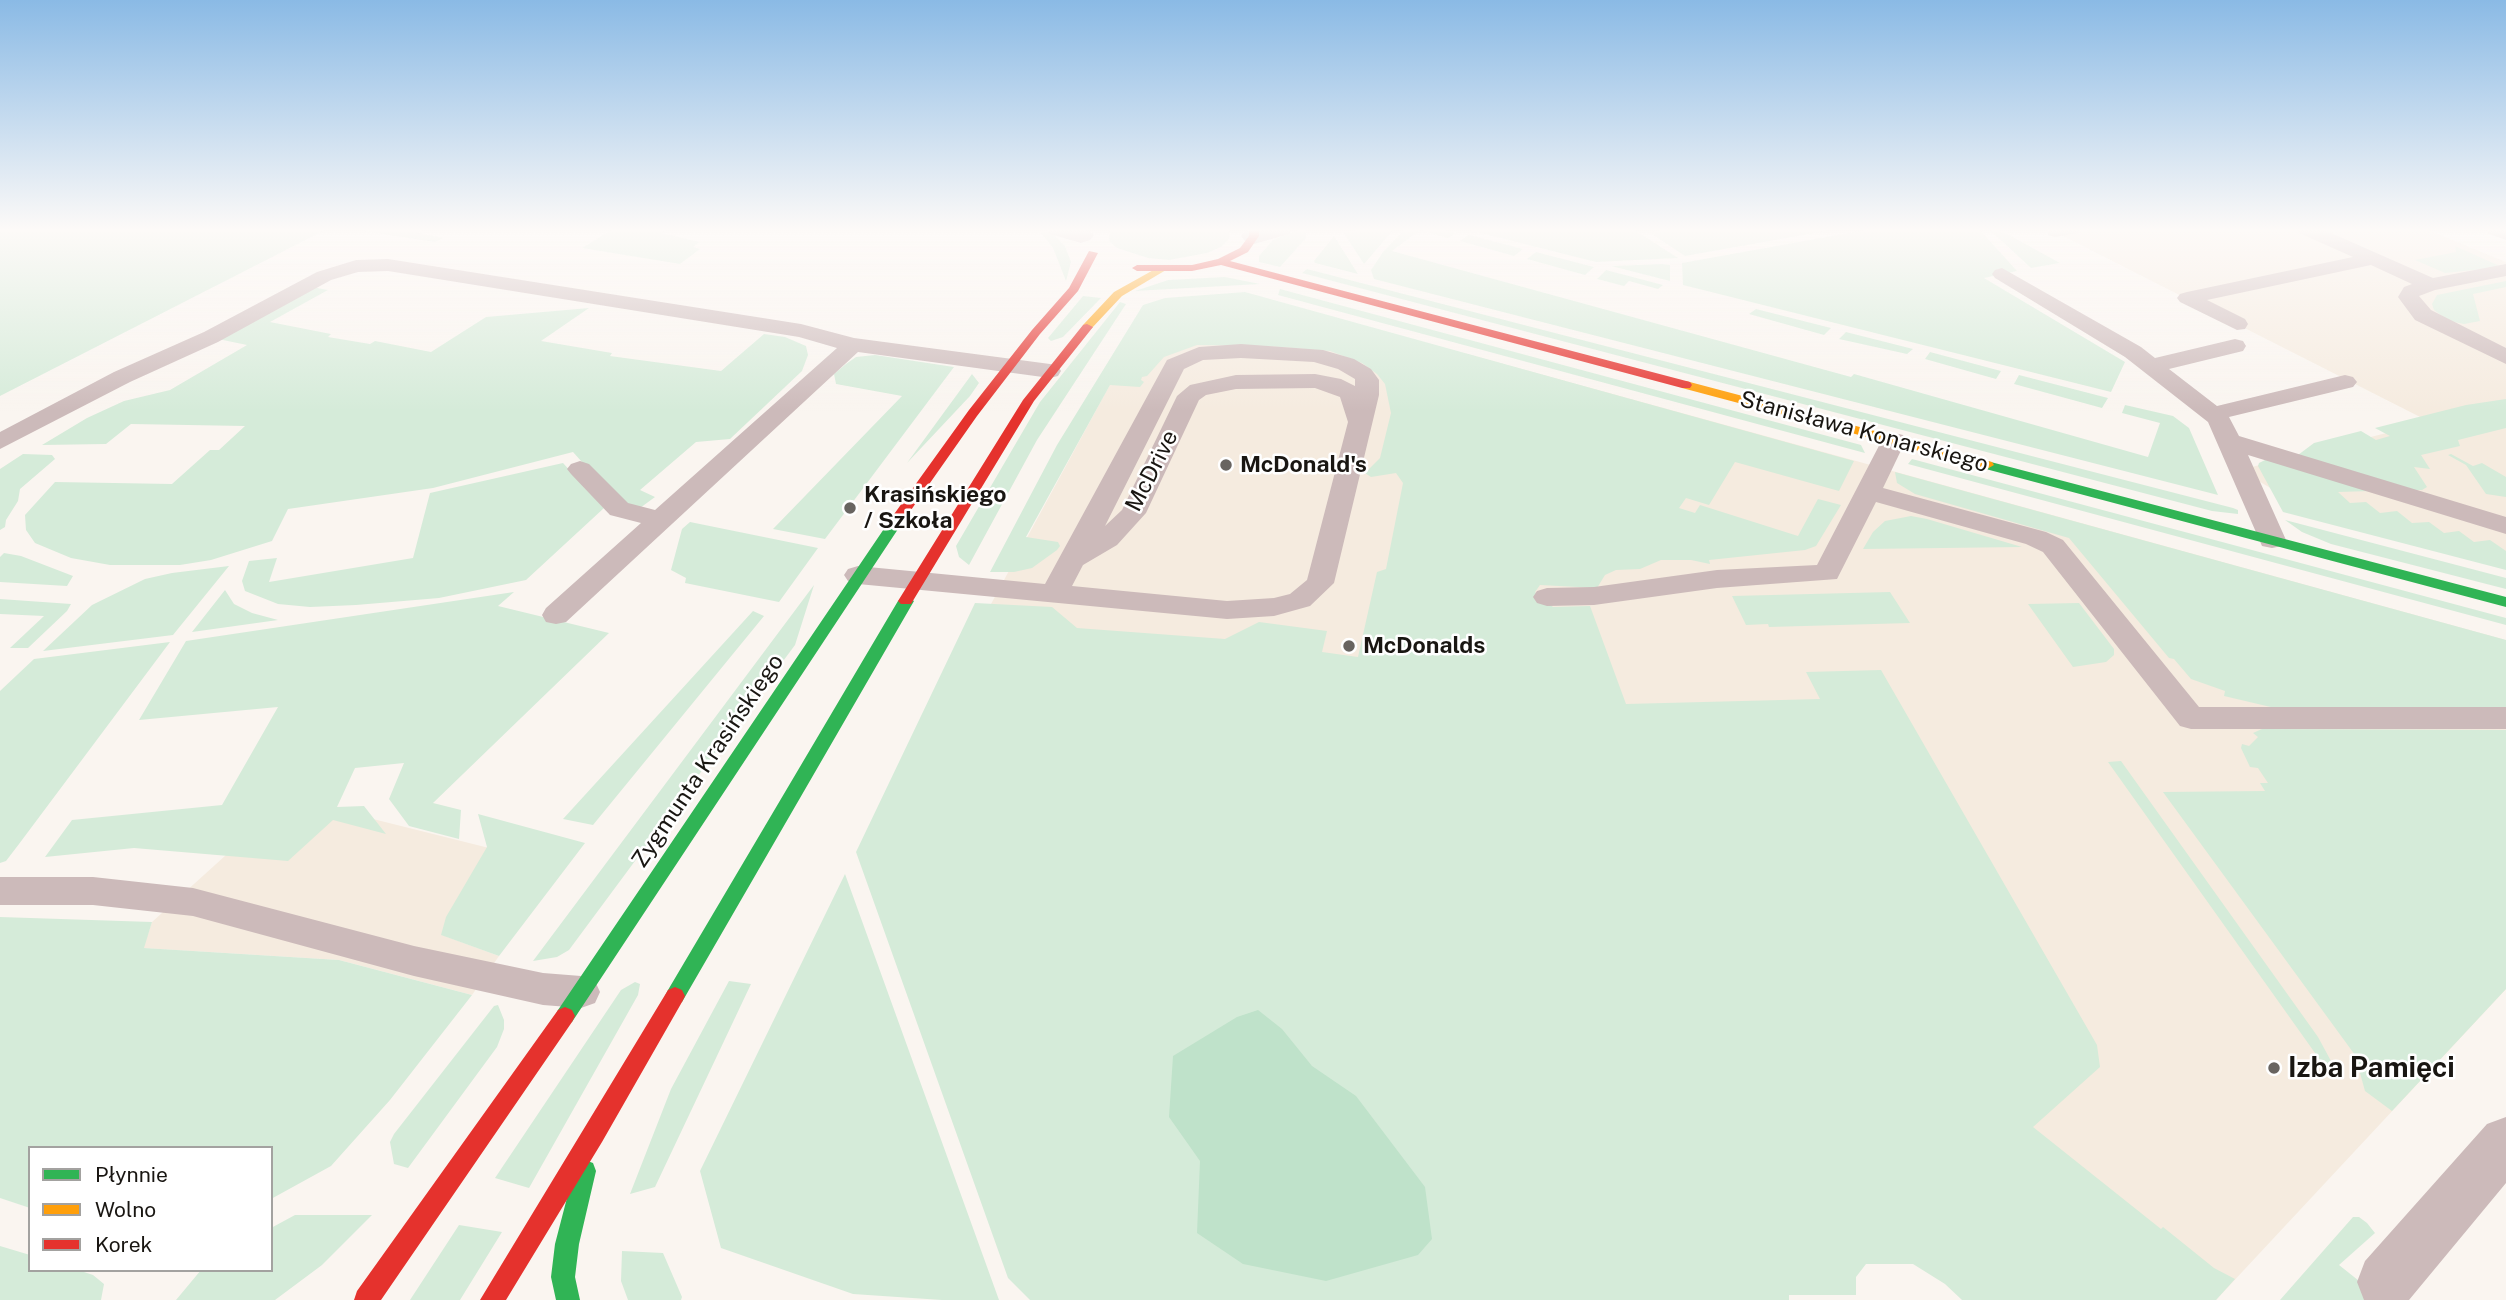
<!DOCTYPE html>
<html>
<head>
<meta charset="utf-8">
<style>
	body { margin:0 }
	#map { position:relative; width:2506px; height:1300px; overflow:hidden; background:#faf5f0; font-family:"Public Sans",sans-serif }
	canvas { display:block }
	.legend { position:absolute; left:28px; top:1146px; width:245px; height:126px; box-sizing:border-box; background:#fff; border:2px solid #a3a2a0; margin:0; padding:9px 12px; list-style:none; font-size:21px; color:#191612 }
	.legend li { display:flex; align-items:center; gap:14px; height:35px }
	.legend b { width:35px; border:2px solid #a3a2a0 }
</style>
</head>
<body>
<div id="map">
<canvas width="2506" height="1300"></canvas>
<ul class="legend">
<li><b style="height:9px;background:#30b455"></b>Płynnie</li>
<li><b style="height:9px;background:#ff9f0a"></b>Wolno</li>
<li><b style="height:9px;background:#e5322d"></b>Korek</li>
</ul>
</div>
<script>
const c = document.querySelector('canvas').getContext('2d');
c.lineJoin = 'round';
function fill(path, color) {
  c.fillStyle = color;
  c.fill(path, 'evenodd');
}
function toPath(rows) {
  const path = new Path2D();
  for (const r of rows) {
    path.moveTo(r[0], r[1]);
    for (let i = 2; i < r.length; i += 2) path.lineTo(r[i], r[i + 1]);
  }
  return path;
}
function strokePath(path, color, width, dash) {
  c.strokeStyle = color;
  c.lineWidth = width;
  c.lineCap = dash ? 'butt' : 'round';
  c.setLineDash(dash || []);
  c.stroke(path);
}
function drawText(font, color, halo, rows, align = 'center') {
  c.font = font + ' "Public Sans",sans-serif';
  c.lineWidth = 5;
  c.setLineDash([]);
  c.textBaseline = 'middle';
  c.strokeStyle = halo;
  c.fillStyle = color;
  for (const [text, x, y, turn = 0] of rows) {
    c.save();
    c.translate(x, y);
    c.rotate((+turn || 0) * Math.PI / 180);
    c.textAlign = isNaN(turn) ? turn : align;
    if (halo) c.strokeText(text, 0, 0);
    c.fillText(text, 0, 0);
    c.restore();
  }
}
fill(toPath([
	[2049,229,2426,229,2506,262,2506,566,2321,518,2240,470,2430,422],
	[1141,339,1464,353,2506,640,2506,989,2216,1300,959,663,1132,344],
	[289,798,509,853,442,935,499,956,472,995,339,960,143,948,152,922]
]), '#f5ebdf');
fill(toPath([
	[0,229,327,229,0,396],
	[369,229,425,229,418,233,443,238,435,242,364,231],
	[613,229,667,229,662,233,699,242,693,247,700,249,680,264,582,248],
	[1110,229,1230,229,1230,230,1229,239,1221,247,1207,253,1169,260,1148,258,1117,248,1109,241],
	[1300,229,1306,229,1306,238,1280,267,1259,262,1259,256,1273,240],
	[1363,229,1394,229,1364,264,1343,232],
	[1405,229,1441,229,1456,233,1448,238,1420,230,1392,251,1851,377,1854,374,2148,457,2160,423,2122,413,2125,405,2173,416,2189,428,2218,495,1374,279,1371,270,1383,252],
	[1465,229,1633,229,1678,258,1596,262],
	[1667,229,1837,229,1685,256,1649,232],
	[1871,229,1979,229,2017,271,1984,278,2125,362,2111,392,1683,285,1682,263],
	[1989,229,1998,229,2060,263,2031,268],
	[1039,230,1053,234,1065,246,1071,262,1066,281,1053,248],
	[1469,235,1523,249,1514,256,1460,241],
	[1334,236,1358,274,1315,263,1314,261],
	[2455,246,2502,267,2445,273,2415,260,2456,252],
	[1536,252,1594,267,1585,275,1527,259],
	[1662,264,1670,265,1670,281,1611,266],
	[1307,269,2233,508,2238,510,2238,514,2212,511,1302,273],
	[1606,270,1663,285,1658,289,1629,281,1624,286,1597,279],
	[1225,277,1260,284,1135,291,1168,280],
	[2506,281,2506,287,2473,294,2480,321,2464,324,2449,321,2434,310,2432,304,2437,295],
	[312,287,328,290,270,322,331,334,328,337,370,344,375,341,431,352,486,317,589,308,541,341,612,353,610,356,721,371,764,334,785,337,806,346,808,355,802,371,730,439,696,442,640,490,655,497,640,508,616,500,573,452,433,488,288,509,272,541,211,560,180,565,110,565,71,558,35,543,26,530,25,515,55,482,172,484,210,450,219,450,245,426,131,424,106,444,42,445,87,418,124,401,170,390,247,345,218,339],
	[1280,289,1861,445,1865,453,1278,295],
	[1245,292,1854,461,1839,491,1735,462,1709,505,1686,498,1679,508,1695,513,1700,505,1798,536,1818,499,1841,505,1816,546,1805,550,1709,560,1710,564,1691,560,1661,560,1640,569,1616,570,1605,575,1597,588,1540,585,1535,592,1553,607,1590,606,1626,704,1820,699,1806,672,1881,670,2097,1045,2100,1067,2033,1127,2161,1229,2163,1227,2214,1268,2235,1279,2216,1300,1962,1300,1945,1284,1913,1264,1866,1264,1856,1277,1856,1295,1789,1295,1789,1300,1030,1300,1008,1278,856,852,975,603,1052,607,1077,628,1225,639,1259,622,1327,631,1322,652,1358,657,1377,572,1386,569,1403,483,1396,473,1371,477,1365,473,1380,458,1391,413,1385,384,1377,374,1362,363,1330,351,1268,346,1197,345,1164,357,1147,376,1142,377,1141,380,1144,382,1140,387,1110,385,1026,537,1058,542,1060,546,1057,550,1032,568,1014,572,990,572,1057,445,1143,305,1165,298],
	[1083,296,1101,298,1063,337,1051,341,1048,338],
	[1120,302,1126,304,1037,440,969,565,959,557,956,546,1040,402],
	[1756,309,1831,328,1824,335,1749,314],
	[1846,332,1913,349,1907,354,1839,339],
	[1930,352,2001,371,1996,379,1925,359],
	[875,355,954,367,825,539,773,529,902,396,836,384,834,374,846,364,856,357],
	[972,374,979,383,970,396,907,463],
	[2019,375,2108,398,2102,408,2014,384],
	[2506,399,2506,428,2458,440,2460,446,2421,455,2430,469,2414,467,2427,487,2422,490,2414,490,2298,455,2314,443,2361,431,2376,440,2390,436,2375,428,2466,405],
	[23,454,52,455,55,459,20,489,18,501,6,520,5,527,0,530,0,469],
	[2451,454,2473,466,2482,463,2506,477,2506,497,2486,494,2466,465,2448,455],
	[1912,459,2506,618,2506,625,1908,464],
	[2265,460,2273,460,2371,491,2338,492,2350,503,2366,502,2380,513,2397,511,2412,523,2429,522,2444,533,2459,531,2474,542,2490,540,2506,551,2506,570,2283,512,2258,466,2259,463],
	[563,463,604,508,526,580,439,598,356,605,310,607,278,604,245,591,242,581,249,561,277,558,269,582,413,558,430,493],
	[1895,472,2506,640,2506,707,2275,708,2224,696,2225,691,2191,679,2174,659,2169,658,2069,538,1915,494,1897,483],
	[1911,516,1927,519,2022,547,1863,549,1873,532,1885,521],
	[2285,520,2506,578,2506,589,2331,544,2302,532],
	[690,522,818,548,779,602,685,583,686,578,671,570,682,529],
	[4,553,21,556,73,576,67,586,0,582,0,557],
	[229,566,173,635,43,651,92,605,145,579,172,573],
	[814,585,795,645,569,950,557,957,533,961],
	[225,590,234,604,252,613,278,620,192,632],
	[514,592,498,606,609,633,433,803,461,810,459,839,409,826,389,799,404,763,355,768,337,807,364,806,386,834,333,820,288,861,134,848,45,857,72,820,222,805,278,707,139,720,186,641],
	[1890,592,1910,623,1769,627,1768,624,1746,625,1732,596],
	[0,599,71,604,67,611,28,648,10,648,44,616,0,614],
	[2079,603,2114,649,2114,655,2106,662,2073,667,2028,604],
	[753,611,764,616,593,825,563,819],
	[170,642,19,844,6,861,0,863,0,691,34,659],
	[2262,729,2506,730,2506,989,2392,1111,2365,1091,2355,1055,2163,792,2265,791,2260,783,2268,783,2258,768,2250,767,2241,748,2242,744,2249,746,2258,737,2253,733],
	[2121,761,2318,1037,2331,1061,2325,1067,2108,762],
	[478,814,585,843,499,956,441,935,446,917,487,847],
	[845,874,999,1300,942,1300,853,1294,721,1248,700,1171],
	[0,917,152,922,144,948,339,960,472,995,390,1100,331,1166,271,1199,271,1148,30,1148,30,1208,0,1198],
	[729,981,751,984,655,1187,630,1194,671,1089],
	[635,982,640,984,638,995,529,1188,495,1178,621,990],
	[498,1005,504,1020,504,1029,497,1047,408,1168,394,1164,390,1142,394,1134,494,1006],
	[295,1215,372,1215,322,1265,275,1300,176,1300,201,1270,271,1270,271,1228],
	[2353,1217,2359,1217,2367,1223,2375,1233,2339,1265,2383,1300,2280,1300],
	[459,1225,502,1232,460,1300,410,1300],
	[0,1246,30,1255,30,1270,78,1270,93,1275,104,1284,101,1300,0,1300],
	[622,1251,663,1253,682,1297,681,1300,628,1300,621,1281]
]), '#d5ebd9');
fill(toPath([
	[1258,1010,1282,1029,1312,1066,1356,1096,1425,1187,1432,1239,1418,1255,1326,1281,1243,1264,1197,1233,1200,1161,1169,1117,1173,1056,1237,1017]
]), '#bfe2ca');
fill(toPath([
	[2047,229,2081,229,2078,233,2055,237,2048,235,2047,229],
	[2296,229,2322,229,2433,278,2506,264,2506,276,2435,290,2419,296,2431,310,2506,348,2506,364,2415,320,2398,297,2404,287,2412,284,2371,265,2207,300,2245,319,2248,324,2245,329,2237,330,2180,302,2177,298,2180,294,2187,292,2353,257,2299,233,2296,229],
	[388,259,801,324,854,338,1050,364,1058,366,1061,371,1058,376,1050,378,858,352,566,622,556,624,546,622,542,615,546,608,641,523,610,515,571,474,567,469,571,464,580,461,589,464,628,503,655,510,837,348,799,337,388,271,358,272,331,280,218,342,130,382,0,449,0,432,114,372,204,332,317,272,356,260,388,259],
	[2002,268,2141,347,2155,358,2235,339,2243,341,2246,346,2243,351,2169,369,2217,406,2345,375,2353,377,2357,382,2353,387,2229,417,2239,436,2506,517,2506,534,2248,455,2286,540,2282,546,2272,548,2262,546,2208,422,2125,357,1995,278,1992,274,1995,270,2002,268],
	[1241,344,1323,350,1354,359,1371,369,1379,380,1379,395,1334,583,1310,606,1274,616,1227,619,858,584,848,581,844,575,848,569,858,566,1045,584,1167,360,1199,347,1241,344],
	[1241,358,1314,362,1338,369,1355,379,1355,386,1341,379,1315,374,1236,375,1190,385,1177,396,1122,510,1105,526,1184,369,1203,360,1241,358],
	[1315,388,1340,397,1348,422,1307,580,1290,594,1274,598,1227,601,1072,586,1083,565,1117,545,1146,513,1199,400,1206,395,1236,389,1315,388],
	[1894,433,1903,435,1906,440,1883,488,2046,532,2063,540,2199,707,2506,707,2506,729,2191,729,2180,726,2043,552,2026,544,1876,502,1837,579,1717,588,1594,605,1547,606,1537,603,1533,597,1537,591,1547,588,1594,587,1717,570,1817,565,1882,440,1885,435,1894,433],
	[0,877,93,877,193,888,414,946,543,973,581,976,595,981,600,992,595,1003,581,1008,543,1005,414,976,193,916,93,905,0,905,0,877]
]), '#ccbaba');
fill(toPath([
	[1047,229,1087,229,1094,235,1090,240,1081,243,1050,234,1047,229],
	[1252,229,1292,229,1289,234,1254,244,1245,241,1241,236,1245,231,1252,229],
	[2486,229,2506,229,2506,240,2489,234,2486,229],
	[2506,1117,2506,1183,2409,1300,2364,1300,2357,1282,2365,1261,2487,1124,2506,1117]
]), '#ccbaba');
fill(toPath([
	[1987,461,2506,597,2506,607,1982,468,1980,465,1987,461],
	[899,513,906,517,572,1022,565,1025,558,1022,555,1016,558,1010,892,517,899,513],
	[906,596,914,601,682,1002,675,1005,668,1002,665,996,668,990,898,601,906,596],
	[585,1160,593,1163,596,1171,579,1244,575,1277,580,1300,556,1300,551,1277,555,1244,574,1171,577,1163,585,1160]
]), '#30b455');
fill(toPath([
	[1157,268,1166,270,1122,296,1091,329,1083,329,1083,325,1114,292,1157,268],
	[1686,381,1992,462,1994,465,1987,469,1682,388,1682,382,1686,381]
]), '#ff9f0a');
fill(toPath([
	[1249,229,1259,229,1259,236,1248,252,1230,261,1690,382,1692,385,1690,388,1682,388,1221,265,1192,271,1137,271,1132,268,1137,265,1192,265,1218,259,1240,248,1249,236,1249,229],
	[1089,251,1098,253,1078,291,1040,334,977,416,904,520,894,520,892,517,969,410,1032,330,1069,288,1089,251],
	[1087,324,1093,327,1034,401,911,604,901,604,898,601,1023,400,1083,325,1087,324],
	[675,987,682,990,685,996,682,1002,602,1142,506,1300,480,1300,668,990,675,987],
	[565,1007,572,1010,575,1016,572,1022,381,1300,354,1300,357,1291,558,1010,565,1007]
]), '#e5322d');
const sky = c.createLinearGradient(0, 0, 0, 411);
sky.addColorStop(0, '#8abae5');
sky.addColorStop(0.56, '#fdfaf8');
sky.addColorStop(1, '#fdfaf800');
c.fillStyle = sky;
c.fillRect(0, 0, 2506, 411);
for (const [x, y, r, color] of [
	[1226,465,7,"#686460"],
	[850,508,7,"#686460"],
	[1349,646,7,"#686460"],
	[2274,1068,7,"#686460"]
]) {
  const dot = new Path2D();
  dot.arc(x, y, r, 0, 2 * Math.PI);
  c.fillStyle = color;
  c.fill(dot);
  strokePath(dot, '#fff', 2.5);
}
drawText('23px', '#191612', '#fff', [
	["Stanisława Konarskiego",1864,432,15],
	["McDrive",1152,471,-63],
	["Zygmunta Krasińskiego",708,761,-56]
]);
drawText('bold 23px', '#191612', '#fff', [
	["McDonald's",1240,465],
	["Krasińskiego",864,495],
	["/ Szkoła",864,521],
	["McDonalds",1363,646]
], 'left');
drawText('bold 28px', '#191612', '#fff', [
	["Izba Pamięci",2288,1068]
], 'left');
</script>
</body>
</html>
